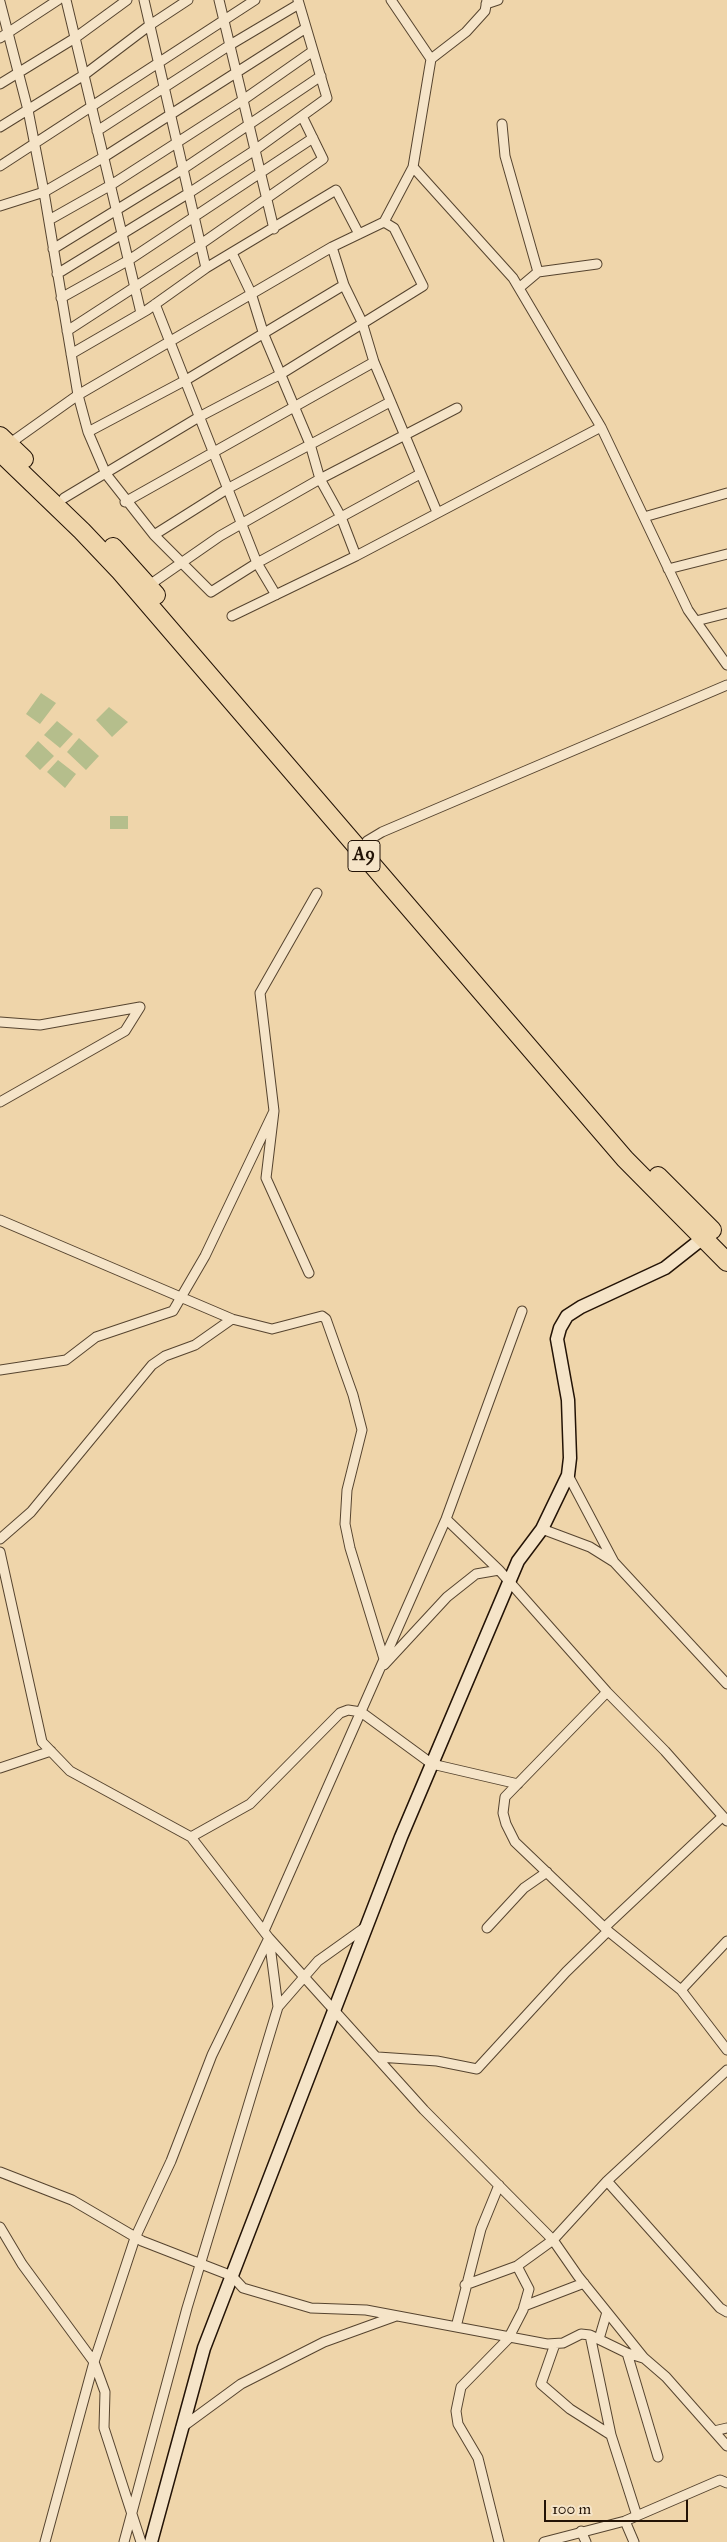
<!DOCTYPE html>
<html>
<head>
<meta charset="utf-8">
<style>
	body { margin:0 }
	#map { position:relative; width:727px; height:2542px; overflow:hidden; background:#efd5aa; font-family:"IM FELL Great Primer",serif }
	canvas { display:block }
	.scale { position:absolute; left:544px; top:2500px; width:144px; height:22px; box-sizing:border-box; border:2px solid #231306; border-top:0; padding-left:6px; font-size:15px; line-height:18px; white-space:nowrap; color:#231306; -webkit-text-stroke:4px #f5e4c8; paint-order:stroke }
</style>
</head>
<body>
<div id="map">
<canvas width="727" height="2542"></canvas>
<div class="scale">100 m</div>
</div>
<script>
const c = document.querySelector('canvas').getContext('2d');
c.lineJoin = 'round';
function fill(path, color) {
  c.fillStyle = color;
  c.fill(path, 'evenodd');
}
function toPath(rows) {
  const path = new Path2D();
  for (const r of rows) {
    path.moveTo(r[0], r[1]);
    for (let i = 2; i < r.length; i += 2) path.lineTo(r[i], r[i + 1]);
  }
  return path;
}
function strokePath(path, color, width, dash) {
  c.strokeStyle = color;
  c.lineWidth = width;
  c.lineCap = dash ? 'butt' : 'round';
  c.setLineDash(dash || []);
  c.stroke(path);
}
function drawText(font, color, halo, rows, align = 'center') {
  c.font = font + ' "IM FELL Great Primer",serif';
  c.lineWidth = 4;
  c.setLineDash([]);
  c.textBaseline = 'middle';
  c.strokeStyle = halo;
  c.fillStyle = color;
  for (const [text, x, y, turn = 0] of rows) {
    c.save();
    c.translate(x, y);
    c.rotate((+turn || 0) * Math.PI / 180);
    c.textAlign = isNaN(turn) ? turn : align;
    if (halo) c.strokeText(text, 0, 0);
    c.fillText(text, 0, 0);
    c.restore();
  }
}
fill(toPath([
	[41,693,56,703,40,724,26,714],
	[109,707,128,722,112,737,96,720],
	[57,721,73,734,60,748,44,735],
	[79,738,99,756,86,770,67,752],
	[38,741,54,756,40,770,25,756],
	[58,760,76,774,65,788,47,772],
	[110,816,128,816,128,829,110,829]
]), '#b5be8c');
const street = toPath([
	[66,0,141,313],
	[144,0,206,268],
	[219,0,274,229],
	[391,0,431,59,413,167,513,278,601,427,688,610,727,665],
	[0,2,28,110,44,192,78,395,88,432,106,474,154,535,211,592,257,563,420,474],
	[486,4,498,0],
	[0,38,58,0],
	[431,59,466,32,485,11,487,0],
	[0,84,75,38,127,0],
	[502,124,505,156,538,272],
	[0,127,84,75,150,25,188,0],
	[97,131,230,45,299,4],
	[0,166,255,0],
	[0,206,44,192,104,157,306,28],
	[49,220,111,185,243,100,313,51],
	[332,247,344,285,362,322,374,362,437,512],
	[53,249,183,169,321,76],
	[232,253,251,293,264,335,310,444,320,479,341,517,356,556],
	[57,274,189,193,255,150,327,98,298,0],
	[519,288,538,272,597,264],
	[61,298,129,260,313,138],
	[155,304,257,563,276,595],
	[67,331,201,244,323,159,302,116],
	[71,354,147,310,206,268,336,190,359,234],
	[88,432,186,380,344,285],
	[9,444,78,395,332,247,384,222,413,167],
	[64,498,199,417,281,374,423,286,394,228,384,222],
	[125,502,374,362],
	[644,517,727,493],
	[154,535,227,489,390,402],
	[668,569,727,554],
	[148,586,220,536,320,479,457,408],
	[232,616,356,556,601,427],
	[696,621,727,613],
	[367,841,382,832,727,685],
	[0,1022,40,1025,140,1007],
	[0,1102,125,1031,140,1007],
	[0,1220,232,1319],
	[309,1273,266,1178,274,1111,260,993,317,893],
	[0,1370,66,1360,96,1337,173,1311,205,1256,274,1111],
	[568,1475,614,1562,727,1684],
	[446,1519,499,1570],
	[542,1529,590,1547,614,1562],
	[0,1539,31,1512,152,1365,165,1356,195,1345,232,1319,272,1329,322,1316,326,1319,353,1395,362,1430,347,1490,345,1524,350,1548,384,1659],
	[0,1552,42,1742,70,1771,191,1837,269,1938,424,2110,553,2240,578,2276,644,2358,666,2377,727,2446],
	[384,1665,447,1597,476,1574,499,1570,607,1692,665,1751,727,1821],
	[607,1692,505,1797,503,1813,506,1824,515,1842,608,1931,681,1990,727,2050],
	[0,1768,51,1751],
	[191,1837,250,1804,340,1713,348,1710,361,1712,432,1764,518,1784],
	[605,1927,722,1817],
	[487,1928,524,1888,547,1872],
	[264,1931,446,1519,522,1311],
	[681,1990,727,1941],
	[278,2007,318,1961,367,1926],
	[378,2057,437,2061,477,2069,566,1972,608,1931],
	[0,2172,72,2200,142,2241,232,2276,243,2288,311,2308,366,2310,547,2344,563,2343,581,2334,590,2335,627,2353,643,2358],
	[607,2181,720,2308,727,2312],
	[0,2227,22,2264,94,2362,105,2392,104,2428,141,2542],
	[465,2285,517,2266,553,2240,607,2181,727,2070],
	[524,2306,584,2283],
	[456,2327,481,2229,499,2185],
	[590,2335,611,2435],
	[599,2339,607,2312],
	[555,2344,541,2384,570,2409,611,2435,637,2516],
	[627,2353,658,2457],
	[181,2428,241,2384,324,2342,396,2316],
	[714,2431,727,2428],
	[625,2521,634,2542],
	[581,2531,586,2542],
	[45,2542,94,2362,135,2238,171,2161,212,2055,269,1938],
	[124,2542,187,2308,278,2007,269,1938],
	[499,2542,478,2458,458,2424,456,2411,461,2387,508,2339,523,2310,529,2289,517,2266],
	[544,2542,625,2521,720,2480,727,2483]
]);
const secondary = toPath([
	[151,2542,204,2348,401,1837,518,1561,542,1529,568,1475,570,1458,568,1400,557,1339,560,1328,567,1316,581,1307,665,1268,703,1238]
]);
const highway = toPath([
	[0,436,24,459],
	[0,452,82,531,119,570,625,1159,727,1262],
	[113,547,156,595],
	[658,1176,712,1230]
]);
strokePath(street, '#56442f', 11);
strokePath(secondary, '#231306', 15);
strokePath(highway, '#231306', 20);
strokePath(street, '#f5e4c8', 9);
strokePath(secondary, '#f5e4c8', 12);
strokePath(highway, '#efd5aa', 18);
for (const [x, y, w] of [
	[364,856,32]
]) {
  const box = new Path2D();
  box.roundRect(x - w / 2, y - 15.5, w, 31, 4);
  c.fillStyle = '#f5e4c8';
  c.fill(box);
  strokePath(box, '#231306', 1);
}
drawText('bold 18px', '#231306', null, [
	["A9",364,856]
]);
</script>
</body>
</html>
